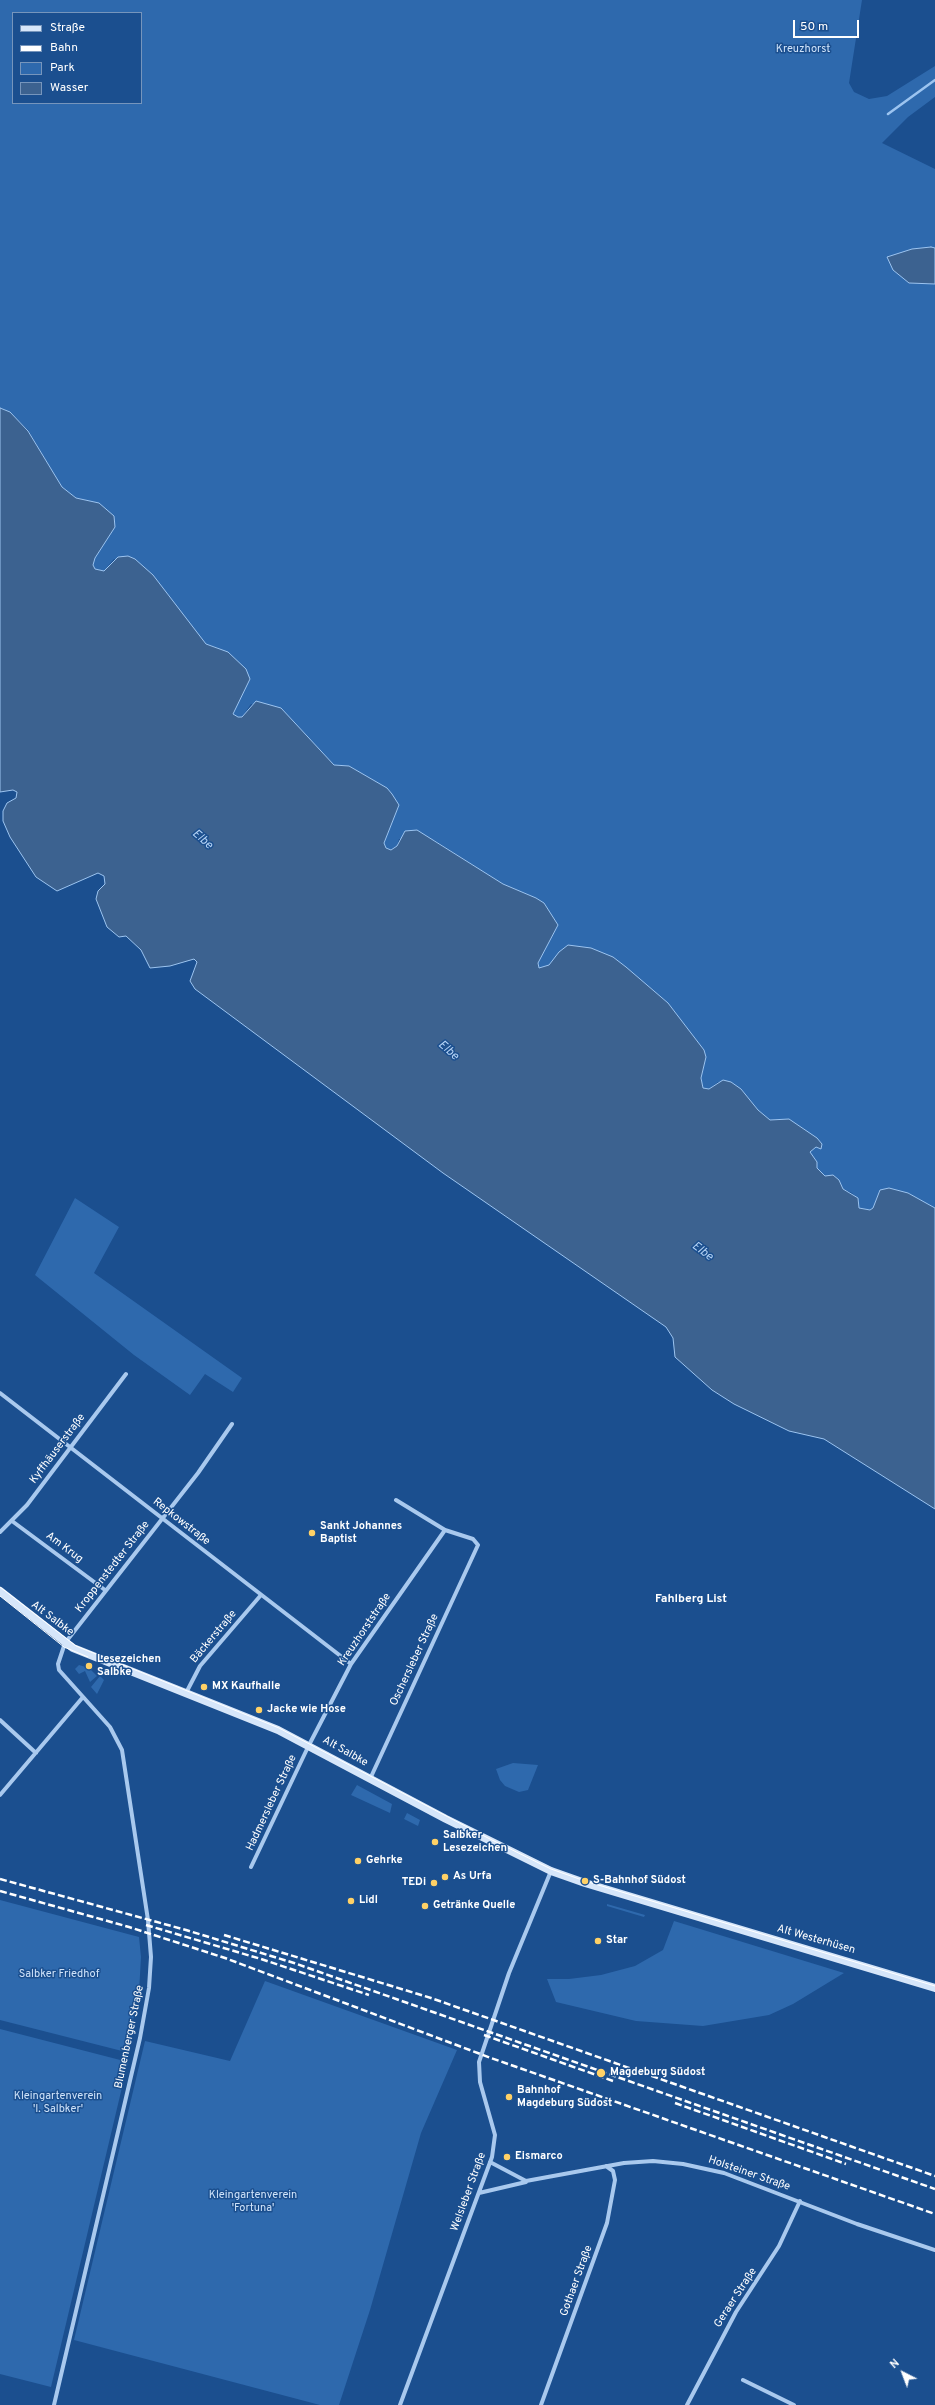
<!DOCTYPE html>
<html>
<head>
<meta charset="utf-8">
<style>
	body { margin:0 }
	#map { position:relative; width:935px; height:2405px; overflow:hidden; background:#1b4f8f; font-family:Overpass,sans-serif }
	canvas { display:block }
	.legend { position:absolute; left:12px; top:12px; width:130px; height:92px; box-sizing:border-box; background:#1b4f8f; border:1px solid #7695bc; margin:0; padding:5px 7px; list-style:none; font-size:12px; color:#fff }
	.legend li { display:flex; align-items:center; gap:8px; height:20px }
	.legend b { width:20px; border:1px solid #7695bc }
	.north { position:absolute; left:883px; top:2353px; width:40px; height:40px; -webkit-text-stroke:3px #1b4f8f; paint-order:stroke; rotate:318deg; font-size:11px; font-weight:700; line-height:16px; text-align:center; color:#fff }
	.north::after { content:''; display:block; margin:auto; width:14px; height:18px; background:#fff; clip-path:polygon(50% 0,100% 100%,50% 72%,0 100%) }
	.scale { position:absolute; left:793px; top:20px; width:66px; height:18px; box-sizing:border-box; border:2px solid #fff; border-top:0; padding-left:5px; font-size:12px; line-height:14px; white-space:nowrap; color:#fff; -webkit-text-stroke:3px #1b4f8f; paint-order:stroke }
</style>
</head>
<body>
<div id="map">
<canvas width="935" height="2405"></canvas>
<ul class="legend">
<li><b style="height:5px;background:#d6e6fa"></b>Straße</li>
<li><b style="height:5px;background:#fff"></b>Bahn</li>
<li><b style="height:11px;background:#2e69ad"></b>Park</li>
<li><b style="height:11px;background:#3c6290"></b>Wasser</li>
</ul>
<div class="north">N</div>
<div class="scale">50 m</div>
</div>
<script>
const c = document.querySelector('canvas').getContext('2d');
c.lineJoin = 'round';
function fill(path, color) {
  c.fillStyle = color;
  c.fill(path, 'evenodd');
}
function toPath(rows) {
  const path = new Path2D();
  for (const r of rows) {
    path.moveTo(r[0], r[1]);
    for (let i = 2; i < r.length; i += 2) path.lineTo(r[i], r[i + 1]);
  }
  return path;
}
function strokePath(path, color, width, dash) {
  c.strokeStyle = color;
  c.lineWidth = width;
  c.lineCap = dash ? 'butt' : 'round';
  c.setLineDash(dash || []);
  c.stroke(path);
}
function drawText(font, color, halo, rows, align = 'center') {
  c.font = font + ' Overpass,sans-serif';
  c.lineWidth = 3;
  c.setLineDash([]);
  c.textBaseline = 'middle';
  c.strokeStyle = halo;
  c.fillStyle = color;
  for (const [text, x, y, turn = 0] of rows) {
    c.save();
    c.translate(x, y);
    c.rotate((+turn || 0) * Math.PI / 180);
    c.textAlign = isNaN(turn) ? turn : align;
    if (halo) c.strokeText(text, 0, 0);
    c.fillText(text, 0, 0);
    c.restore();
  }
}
fill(toPath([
	[0,0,862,0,849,83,854,92,869,99,887,96,935,66,935,97,908,117,882,143,935,169,935,248,931,247,909,283,935,284,935,1208,908,1193,880,1190,873,1208,870,1210,859,1208,859,1201,852,1193,843,1189,839,1180,825,1176,817,1168,817,1162,809,1152,816,1147,821,1149,789,1119,770,1120,758,1110,741,1089,718,1082,709,1089,703,1088,701,1078,706,1057,704,1050,668,1003,613,957,539,968,538,963,558,925,544,903,536,898,503,884,434,840,399,839,397,846,391,850,386,848,384,843,399,805,387,788,349,766,334,765,281,708,251,704,242,717,235,716,233,712,250,679,218,648,206,644,198,636,153,575,114,559,104,571,95,569,93,565,95,558,115,527,99,503,76,498,62,487,28,430,10,412,0,408],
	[13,13,141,13,141,103,13,103],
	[75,1198,119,1227,94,1273,242,1378,233,1392,205,1374,190,1395,134,1355,35,1275],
	[79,1665,89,1668,97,1676,90,1682,85,1671,79,1674,75,1669],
	[100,1676,104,1680,97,1694,91,1687],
	[513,1763,538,1765,528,1790,519,1792,505,1786,500,1780,496,1769],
	[357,1785,392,1804,390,1813,351,1795],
	[407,1813,420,1820,418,1826,404,1819],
	[0,1900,139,1937,141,1957,139,1992,126,2052,0,2020],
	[607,1904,645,1915,644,1917,607,1906],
	[674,1921,844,1973,793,2004,769,2015,703,2026,636,2021,556,2002,547,1979,569,1979,601,1975,635,1966,663,1950],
	[265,1981,457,2050,421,2133,370,2310,339,2405,320,2405,74,2340,145,2041,230,2061],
	[0,2029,128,2062,51,2387,0,2374]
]), '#2e69ad');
const water = toPath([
	[931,247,935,248,935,284,909,283,893,270,887,257,912,249,931,247],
	[0,408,10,412,28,431,62,487,76,498,99,503,114,516,115,527,95,558,93,565,95,569,104,571,118,557,128,556,135,559,153,575,206,644,228,652,246,669,250,679,233,714,238,717,242,717,256,701,281,708,334,765,349,766,387,788,392,794,399,805,384,843,386,848,391,850,397,846,405,831,417,830,503,884,536,898,544,903,558,925,538,963,539,968,549,965,559,952,568,945,591,948,613,957,626,967,668,1003,704,1050,706,1057,701,1078,703,1088,709,1089,723,1080,731,1082,741,1089,758,1110,770,1120,789,1119,817,1138,822,1144,821,1149,816,1147,810,1152,817,1162,817,1168,825,1176,833,1175,839,1180,843,1189,858,1198,859,1208,870,1210,873,1208,880,1190,889,1188,908,1193,935,1208,935,1509,824,1439,789,1431,734,1404,712,1390,675,1357,673,1338,666,1327,443,1173,195,989,190,981,197,962,194,959,170,966,150,968,141,950,126,936,119,937,107,927,96,899,98,891,105,884,104,876,98,873,57,891,36,877,10,837,3,821,3,811,7,803,16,798,17,792,13,790,0,792,0,408]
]);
fill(water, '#3c6290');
strokePath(water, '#9cc4f0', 1);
strokePath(toPath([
	[888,114,935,80]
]), '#9cc4f0', 2.5);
strokePath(toPath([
	[0,1393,351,1664],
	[12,1521,105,1590],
	[0,1532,27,1505,126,1374],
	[186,1693,200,1666,261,1595],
	[0,1720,36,1753],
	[370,1779,478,1545,473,1539,445,1530,396,1500],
	[0,1795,83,1697],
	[251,1867,308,1747,351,1664,445,1530],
	[490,2162,526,2181,624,2163,653,2161,683,2164,724,2173,857,2224,935,2250],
	[479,2193,526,2182],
	[743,2380,794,2405],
	[54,2405,140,2038,149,1988,151,1957,148,1920,122,1750,110,1727,59,1670,58,1664,65,1643,198,1473,232,1424],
	[400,2405,492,2157,495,2135,480,2082,479,2062,509,1973,551,1871],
	[541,2405,607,2223,615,2180,613,2171,606,2166],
	[687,2405,736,2312,779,2246,800,2201]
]), '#a9c9ee', 4);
strokePath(toPath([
	[0,1591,73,1648,278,1730,446,1819,551,1871,585,1883,935,1988]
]), '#d6e6fa', 8);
strokePath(toPath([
	[0,1587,76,1646,279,1728,488,1838,551,1869,585,1881,935,1986],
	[0,1596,64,1647,88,1657]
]), '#fff', 1);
strokePath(toPath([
	[0,1879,186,1930,294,1963,935,2189],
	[0,1891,129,1927,225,1958,491,2058,935,2214],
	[146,1925,261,1959,369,1995],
	[224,1935,431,1998,935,2176],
	[484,2035,613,2081],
	[675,2103,846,2164]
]), '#fff', 2.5, [7, 3]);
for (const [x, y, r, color] of [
	[312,1533,4,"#ffd166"],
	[89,1666,4,"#ffd166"],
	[204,1687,4,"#ffd166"],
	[259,1710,4,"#ffd166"],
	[435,1842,4,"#ffd166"],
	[358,1861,4,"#ffd166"],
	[445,1877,4,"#ffd166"],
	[585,1881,4,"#ffd166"],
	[434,1883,4,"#ffd166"],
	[351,1901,4,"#ffd166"],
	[425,1906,4,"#ffd166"],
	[598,1941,4,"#ffd166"],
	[601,2073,5,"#ffd166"],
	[509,2097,4,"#ffd166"],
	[507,2157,4,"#ffd166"]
]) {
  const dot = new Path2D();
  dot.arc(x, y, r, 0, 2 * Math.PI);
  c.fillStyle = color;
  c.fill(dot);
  strokePath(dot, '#1b4f8f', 1.5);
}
drawText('11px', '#cfe3fa', '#1b4f8f', [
	["Kreuzhorst",803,50],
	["Salbker Friedhof",59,1975],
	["Kleingartenverein",58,2097],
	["'I. Salbker'",58,2110],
	["Kleingartenverein",253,2196],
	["'Fortuna'",253,2209]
]);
drawText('11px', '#fff', '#1b4f8f', [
	["Kyffhäuserstraße",58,1449,-53],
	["Repkowstraße",181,1522,38],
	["Am Krug",64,1548,37],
	["Kroppenstedter Straße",113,1567,-52],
	["Alt Salbke",52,1619,37],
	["Kreuzhorststraße",365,1630,-56],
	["Bäckerstraße",214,1637,-50],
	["Oschersleber Straße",415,1660,-65],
	["Alt Salbke",345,1752,29],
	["Hadmersleber Straße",272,1803,-65],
	["Alt Westerhüsen",816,1940,16],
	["Blumenberger Straße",130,2037,-78],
	["Holsteiner Straße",749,2174,19],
	["Welsleber Straße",469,2192,-70],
	["Gothaer Straße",577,2281,-70],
	["Geraer Straße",736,2298,-57]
]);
drawText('bold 11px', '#fff', '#1b4f8f', [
	["Sankt Johannes",320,1527],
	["Baptist",320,1540],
	["Lesezeichen",97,1660],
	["Salbke",97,1673],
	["MX Kaufhalle",212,1687],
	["Jacke wie Hose",267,1710],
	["Salbker",443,1836],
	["Lesezeichen",443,1849],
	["Gehrke",366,1861],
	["As Urfa",453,1877],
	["S-Bahnhof Südost",593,1881],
	["TEDi",426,1883,"right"],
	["Lidl",359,1901],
	["Getränke Quelle",433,1906],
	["Star",606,1941],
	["Magdeburg Südost",610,2073],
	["Bahnhof",517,2091],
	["Magdeburg Südost",517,2104],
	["Eismarco",515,2157]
], 'left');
drawText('italic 12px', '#b5d3f5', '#1b4f8f', [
	["Elbe",202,840,41],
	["Elbe",448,1051,41],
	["Elbe",702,1252,37]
]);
drawText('bold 12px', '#fff', '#1b4f8f', [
	["Fahlberg List",691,1600]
]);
</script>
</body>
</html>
